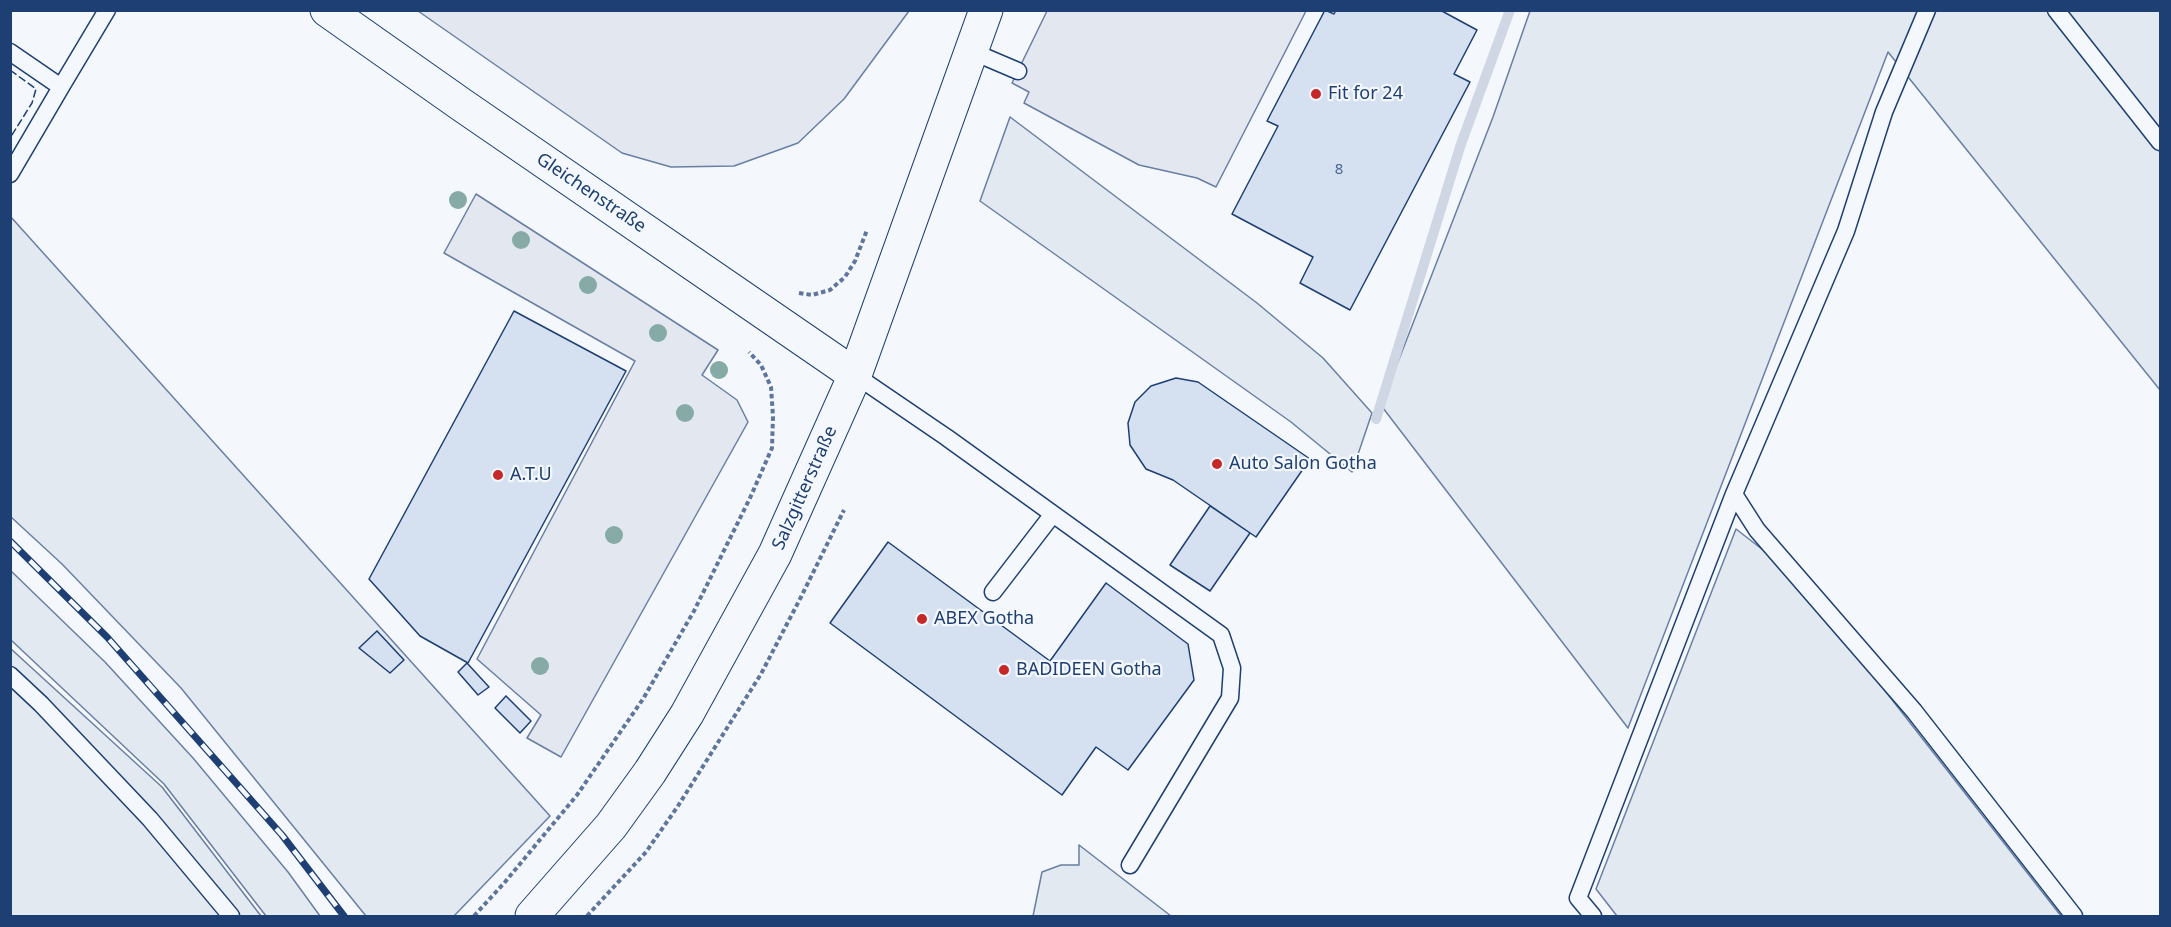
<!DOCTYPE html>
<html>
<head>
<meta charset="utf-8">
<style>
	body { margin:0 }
	#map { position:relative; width:2171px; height:927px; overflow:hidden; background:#f4f7fb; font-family:"Noto Sans",sans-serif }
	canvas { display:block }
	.frame { position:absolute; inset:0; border:12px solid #1d3f73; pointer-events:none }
</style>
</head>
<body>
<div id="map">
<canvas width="2171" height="927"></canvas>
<div class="frame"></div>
</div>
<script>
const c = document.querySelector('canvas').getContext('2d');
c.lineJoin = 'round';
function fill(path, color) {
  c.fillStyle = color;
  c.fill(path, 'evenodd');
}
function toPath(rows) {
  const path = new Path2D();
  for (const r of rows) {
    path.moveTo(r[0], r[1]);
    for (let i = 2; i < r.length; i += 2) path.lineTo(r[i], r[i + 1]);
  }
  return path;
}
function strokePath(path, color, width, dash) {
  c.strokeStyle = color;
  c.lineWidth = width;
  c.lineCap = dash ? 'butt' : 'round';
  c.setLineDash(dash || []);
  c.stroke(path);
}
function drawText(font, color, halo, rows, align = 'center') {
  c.font = font + ' "Noto Sans",sans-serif';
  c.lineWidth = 4.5;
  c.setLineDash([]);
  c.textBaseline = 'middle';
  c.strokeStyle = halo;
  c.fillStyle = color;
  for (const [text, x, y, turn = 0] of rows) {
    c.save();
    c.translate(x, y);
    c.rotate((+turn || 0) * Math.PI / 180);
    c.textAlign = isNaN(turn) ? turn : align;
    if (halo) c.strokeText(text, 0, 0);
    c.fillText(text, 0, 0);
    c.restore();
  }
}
const green = toPath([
	[1530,11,2160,11,2160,390,1888,52,1628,728,1383,408,1391,380,1493,117,1530,11],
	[1010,117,1257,303,1323,358,1372,413,1352,472,1291,422,980,201,1010,117],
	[10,216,550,816,454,916,366,916,181,688,62,564,11,517,10,216],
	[1736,529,1772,557,1861,660,2061,916,1617,916,1596,889,1736,529],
	[10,570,105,662,193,758,288,872,320,916,266,916,164,784,11,640,10,570],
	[10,648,162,787,261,916,11,916,10,648],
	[1079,845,1171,916,1033,916,1042,872,1061,865,1079,865,1079,845]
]);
fill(green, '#e3e9f0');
strokePath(green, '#687fa3', 1.5);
const parking = toPath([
	[418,11,909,11,844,99,798,143,734,166,671,167,622,153,418,11],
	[1047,11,1306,11,1216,187,1197,178,1139,165,1024,103,1029,92,1012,83,1047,11],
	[476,194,718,350,702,375,737,400,748,422,561,757,527,738,541,715,477,659,635,361,444,253,476,194]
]);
fill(parking, '#e3e8f0');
strokePath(parking, '#687fa3', 1.5);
strokePath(toPath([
	[1376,419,1461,144,1510,10]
]), '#cfd7e4', 10);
const building = toPath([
	[1325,10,1334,14,1336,10,1440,10,1477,30,1454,74,1470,82,1350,310,1300,283,1313,257,1232,214,1278,126,1267,121,1325,10],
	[514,311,626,371,468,663,420,636,369,579,514,311],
	[1176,378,1198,382,1310,459,1256,537,1173,480,1146,469,1130,445,1128,423,1135,402,1151,386,1176,378],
	[1210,506,1250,533,1210,591,1170,565,1210,506],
	[888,542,1050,661,1106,583,1188,644,1194,680,1128,770,1096,747,1062,795,830,623,888,542],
	[377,631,404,660,390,673,359,648,377,631],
	[467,663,489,687,478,695,458,672,467,663],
	[506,696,531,721,520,733,495,708,506,696]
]);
fill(building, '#d5e0f0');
strokePath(building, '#1d3f73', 1.5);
const lane = toPath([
	[2056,10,2160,142],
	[971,51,1018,71],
	[10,52,61,87,107,10],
	[10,174,61,87],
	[855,375,946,437,1221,635,1232,668,1230,698,1130,865],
	[1734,494,1757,530,1914,711,2074,916],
	[993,592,1053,514],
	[10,675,41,704,150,819,231,916],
	[1593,916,1578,898,1734,494,1846,231,1884,112,1927,10]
]);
const secondary = toPath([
	[327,10,462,105,855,375]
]);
const primary = toPath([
	[532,916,611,826,650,772,687,714,775,554,855,375,986,10]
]);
strokePath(lane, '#1d3f73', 19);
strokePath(secondary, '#1d3f73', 35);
strokePath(primary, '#1d3f73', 35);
strokePath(toPath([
	[799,293,812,295,830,290,845,277,855,261,867,230],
	[474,916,505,882,577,795,643,699,694,611,750,498,772,448,773,417,771,387,761,365,749,352],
	[587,916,646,852,678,806,761,674,801,597,844,510]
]), '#5e769c', 4, [4.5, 3]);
strokePath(lane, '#f4f7fb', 16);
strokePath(secondary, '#f4f7fb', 33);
strokePath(primary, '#f4f7fb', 33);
const rail = toPath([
	[10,541,107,637,282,835,344,916]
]);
strokePath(rail, '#1d3f73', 7);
strokePath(rail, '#f4f7fb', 4.5, [14]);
strokePath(toPath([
	[10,70,36,89,32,103,10,138]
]), '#1d3f73', 1.5, [8, 3]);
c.fillStyle = '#86aba6';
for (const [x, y] of [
	[458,200],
	[521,240],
	[588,285],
	[658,333],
	[719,370],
	[685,413],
	[614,535],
	[540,666]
]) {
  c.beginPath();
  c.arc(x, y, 9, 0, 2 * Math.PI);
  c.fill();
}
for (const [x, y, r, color] of [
	[1316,94,6,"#c62828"],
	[1217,464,6,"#c62828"],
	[498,475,6,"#c62828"],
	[922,619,6,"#c62828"],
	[1004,670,6,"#c62828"]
]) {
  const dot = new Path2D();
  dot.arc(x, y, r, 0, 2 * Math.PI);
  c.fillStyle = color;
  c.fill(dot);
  strokePath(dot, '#f4f7fb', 2);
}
drawText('15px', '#4b6792', null, [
	["8",1339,170]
]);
drawText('18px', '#1d3f73', '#f4f7fb', [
	["Fit for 24",1328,94],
	["Auto Salon Gotha",1229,464],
	["A.T.U",510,475],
	["ABEX Gotha",934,619],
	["BADIDEEN Gotha",1016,670]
], 'left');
drawText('18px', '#1d3f73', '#f4f7fb', [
	["Gleichenstraße",591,193,34],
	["Salzgitterstraße",805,488,-66]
]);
</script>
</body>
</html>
